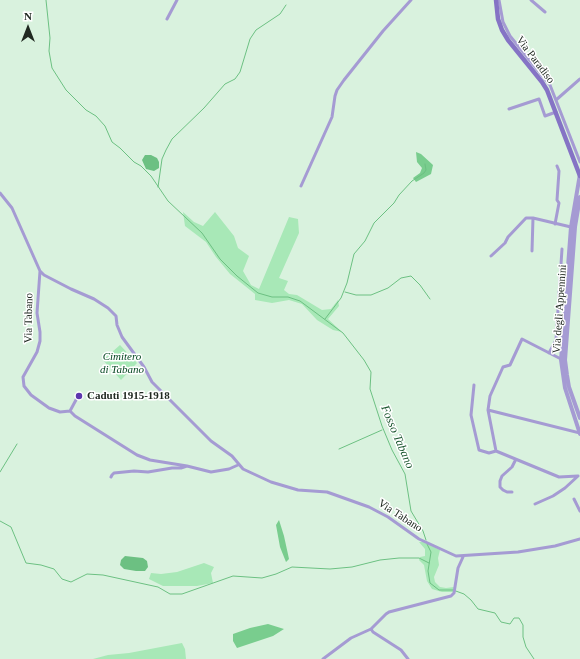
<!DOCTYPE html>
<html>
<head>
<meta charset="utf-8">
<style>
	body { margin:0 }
	#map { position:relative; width:580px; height:659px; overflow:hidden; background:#d9f2de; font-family:Georgia,serif }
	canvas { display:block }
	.north { position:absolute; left:8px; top:8px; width:40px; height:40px; -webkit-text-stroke:3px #fff; paint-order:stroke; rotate:0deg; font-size:11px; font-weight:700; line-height:16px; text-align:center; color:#202921 }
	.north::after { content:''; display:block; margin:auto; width:14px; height:18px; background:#202921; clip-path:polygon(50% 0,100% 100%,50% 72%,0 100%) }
</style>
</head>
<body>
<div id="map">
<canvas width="580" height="659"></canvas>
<div class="north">N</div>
</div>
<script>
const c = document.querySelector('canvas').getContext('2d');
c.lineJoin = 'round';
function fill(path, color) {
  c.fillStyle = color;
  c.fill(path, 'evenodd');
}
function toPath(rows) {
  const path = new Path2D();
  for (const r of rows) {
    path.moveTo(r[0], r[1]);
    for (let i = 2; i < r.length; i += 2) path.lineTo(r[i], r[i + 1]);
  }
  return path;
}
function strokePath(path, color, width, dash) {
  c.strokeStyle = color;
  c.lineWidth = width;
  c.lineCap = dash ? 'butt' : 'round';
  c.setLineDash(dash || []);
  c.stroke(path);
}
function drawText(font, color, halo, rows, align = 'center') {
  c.font = font + ' Georgia,serif';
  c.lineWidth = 3;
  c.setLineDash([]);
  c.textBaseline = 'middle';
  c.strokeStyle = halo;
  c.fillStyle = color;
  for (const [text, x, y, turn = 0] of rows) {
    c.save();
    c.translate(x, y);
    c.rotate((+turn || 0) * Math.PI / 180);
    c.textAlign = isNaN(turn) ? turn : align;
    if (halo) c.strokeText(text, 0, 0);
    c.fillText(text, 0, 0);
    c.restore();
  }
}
fill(toPath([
	[183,212,194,222,203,226,215,212,234,236,238,248,249,256,243,271,251,285,259,289,289,217,298,219,299,233,279,278,288,281,284,290,289,294,297,295,322,310,331,309,338,300,339,306,328,319,342,332,333,330,317,320,302,304,289,300,272,303,255,300,255,294,230,274,216,257,206,242,185,226],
	[120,345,137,363,121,380,103,360],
	[419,542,425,542,440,550,438,558,439,565,434,577,435,582,440,587,446,588,454,587,453,592,442,592,432,589,427,581,424,565,419,560,420,557,425,556,425,549],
	[204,563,214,567,211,573,213,583,197,586,163,586,149,579,151,573,161,574,177,572],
	[182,643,185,649,186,659,93,659,108,655,129,653]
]), '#a8e8b7');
fill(toPath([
	[416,152,421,154,433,165,431,174,416,182,413,178,420,173,422,168,417,162],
	[279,520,284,536,289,559,286,562,280,547,276,525],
	[268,624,284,629,273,636,237,648,233,641,233,634,250,628]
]), '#79cd8e');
fill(toPath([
	[145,155,151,155,157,158,159,162,159,168,154,171,146,169,142,160],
	[125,556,143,558,147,561,148,567,145,571,136,571,124,569,120,565,121,560]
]), '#6cc082');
strokePath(toPath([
	[46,0,50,38,49,51,52,68,66,90,86,110,96,116,105,126,112,142,120,148,134,162,141,166,151,176,168,201,202,233,220,259,237,276,258,293,272,297,288,297,300,301,343,333,364,360,371,372,370,389,382,426,392,450,405,474,411,511,423,531,426,540],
	[158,187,162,159,166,150,172,139,204,108,225,84,235,79,240,72,250,39,256,30,280,14,286,5],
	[345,292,356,295,371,295,388,288,401,278,411,276,420,285,430,299],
	[325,319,341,298,347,283,354,254,365,241,374,223,394,203,399,195,412,181,424,173,426,170,425,164],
	[339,449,382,430],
	[0,472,17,444],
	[0,521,11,527,26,563,41,565,54,569,62,579,71,582,87,574,103,575,158,587,170,594,182,594,233,576,262,578,276,574,292,567,330,569,352,567,380,560,399,558,419,558,429,563],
	[427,544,431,552,428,571,430,583,439,590,453,590,464,594,471,600,478,609,495,613,501,622,510,624,514,618,519,618,523,625,523,637,526,647,534,659]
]), '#6cc082', 1);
strokePath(toPath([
	[499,0,503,22,510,36,550,85,580,162],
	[531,0,545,12],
	[167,19,177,0],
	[556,100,580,79],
	[509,109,539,99,545,116,556,112],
	[301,186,332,117,335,96,337,90,344,80,383,31,411,0],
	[0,193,12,208,40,271,44,275,71,289,94,299,108,308,116,316,117,325,122,337,144,367,152,382,211,441,232,456,243,469,271,482,298,490,327,492,369,507,388,517,419,539,456,556,518,552,555,546,580,539],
	[555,224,559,203,557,200,559,171,557,166],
	[532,251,533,218],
	[491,256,505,243,508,237,526,218,533,218,571,227],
	[40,271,37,313,40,332,40,341,37,352,23,377,24,386,31,395,49,408,60,412,70,411,75,416,137,455,150,460,187,466,211,472,229,469,238,465],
	[549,353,556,340,562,249],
	[561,359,522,339,510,365,503,367,490,396,488,410,496,451,559,477,578,476],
	[474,385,471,415,479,450,489,453,496,451],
	[488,410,580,433],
	[70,411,77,398],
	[111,477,112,475,114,473,134,471,148,472,172,468,181,468,187,466],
	[512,492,507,492,503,490,500,487,500,481,502,476,512,467,516,459],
	[574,499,580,511],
	[535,504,553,496,565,488,578,476],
	[371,629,373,632,401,650,408,659],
	[323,659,351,638,371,629,386,614,389,612,451,596,454,593,458,568,463,557]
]), '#a59bd3', 3);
strokePath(toPath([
	[580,174,571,227,561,360,565,388,580,434],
	[580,197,575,227,565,360,567,375,569,387,580,418]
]), '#a59bd3', 4);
strokePath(toPath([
	[496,0,498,19,502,30,508,40,542,82,547,90,580,176]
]), '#8573c5', 4.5);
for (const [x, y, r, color] of [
	[79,396,4,"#5d36ae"]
]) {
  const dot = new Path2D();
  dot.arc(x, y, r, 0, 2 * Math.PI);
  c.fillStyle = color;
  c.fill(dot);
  strokePath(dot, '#fff', 1.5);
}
drawText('11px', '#202921', '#fff', [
	["Via Paradiso",535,60,53],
	["Via degli Appennini",560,309,-86],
	["Via Tabano",29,318,-89],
	["Via Tabano",400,516,33]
]);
drawText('italic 11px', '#03461f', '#fff', [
	["Cimitero",122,357],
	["di Tabano",122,370]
]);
drawText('bold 11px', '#202921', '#fff', [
	["Caduti 1915-1918",87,396]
], 'left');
drawText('italic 12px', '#1b572f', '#fff', [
	["Fosso Tabano",397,437,67]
]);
</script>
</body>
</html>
